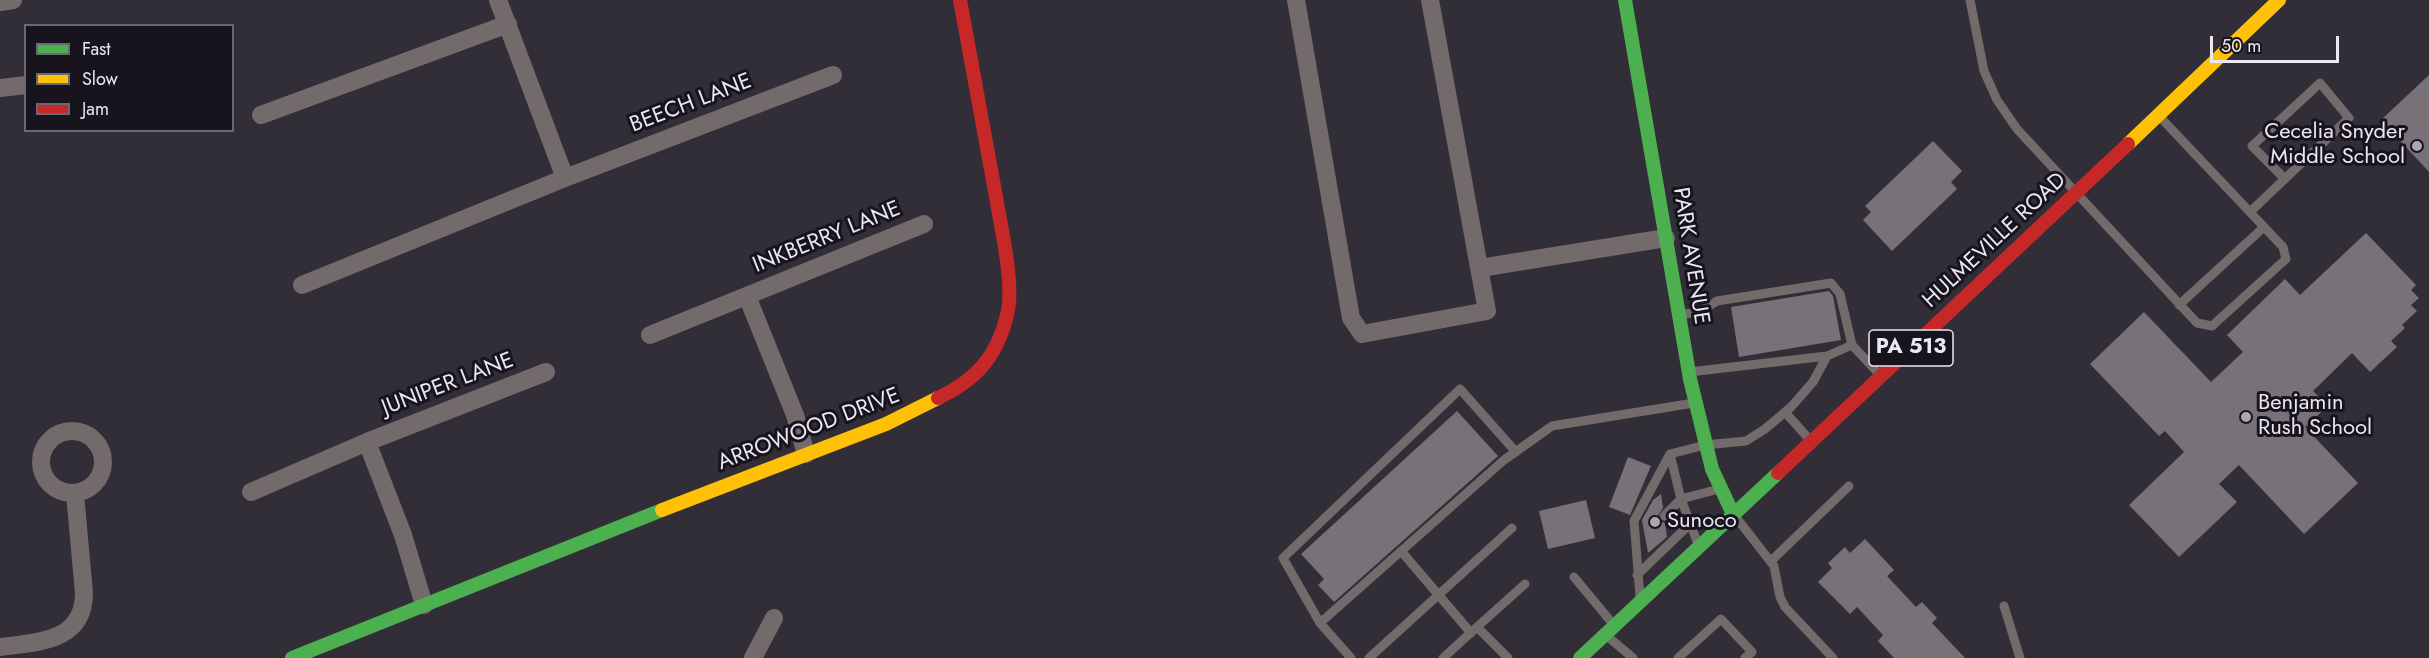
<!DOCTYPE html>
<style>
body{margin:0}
#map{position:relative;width:2429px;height:658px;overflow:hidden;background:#322e38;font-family:Jost,sans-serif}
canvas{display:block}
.legend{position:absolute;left:24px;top:24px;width:210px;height:108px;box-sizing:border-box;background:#17141d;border:2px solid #6c6873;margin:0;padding:8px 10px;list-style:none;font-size:18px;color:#ebe7f3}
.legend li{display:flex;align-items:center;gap:12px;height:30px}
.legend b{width:30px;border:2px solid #6c6873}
.scale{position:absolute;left:2210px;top:36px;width:129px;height:27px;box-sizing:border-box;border:3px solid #ebe7f3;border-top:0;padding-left:8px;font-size:18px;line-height:21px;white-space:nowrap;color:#ebe7f3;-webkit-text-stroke:4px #17141d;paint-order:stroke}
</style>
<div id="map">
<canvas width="2429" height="658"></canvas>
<ul class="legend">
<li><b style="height:8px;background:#4caf50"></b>Fast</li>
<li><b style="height:8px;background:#ffc107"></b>Slow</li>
<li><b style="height:8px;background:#c62828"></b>Jam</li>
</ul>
<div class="scale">50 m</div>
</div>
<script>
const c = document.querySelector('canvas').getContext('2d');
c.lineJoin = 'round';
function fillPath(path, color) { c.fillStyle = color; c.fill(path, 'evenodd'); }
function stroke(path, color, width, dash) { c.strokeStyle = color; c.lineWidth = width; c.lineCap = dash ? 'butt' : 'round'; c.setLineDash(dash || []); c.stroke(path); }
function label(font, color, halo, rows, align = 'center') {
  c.font = font + ' Jost,sans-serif'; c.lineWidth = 6; c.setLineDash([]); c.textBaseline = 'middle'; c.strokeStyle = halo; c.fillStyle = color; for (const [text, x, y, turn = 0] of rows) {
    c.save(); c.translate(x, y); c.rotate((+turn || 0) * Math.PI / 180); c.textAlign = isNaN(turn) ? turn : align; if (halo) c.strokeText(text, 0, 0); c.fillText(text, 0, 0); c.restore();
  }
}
fillPath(new Path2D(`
 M2429,75V172L2381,120Z
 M1933,141L1962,171L1951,182L1957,189L1892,251L1863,220L1871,212L1865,206Z
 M2366,233L2416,285L2411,290L2419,298L2411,305L2417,311L2402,325L2405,328L2391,341L2397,347L2370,372L2352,353L2313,391L2328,406L2305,427L2358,483L2304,534L2239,465L2219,484L2237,502L2179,557L2129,505L2184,452L2165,431L2159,436L2090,364L2144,312L2211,382L2243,352L2227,335L2285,279L2300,295Z
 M1829,291L1833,296L1841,340L1739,357L1731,307Z
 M1457,411L1498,456L1334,602L1318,585L1324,579L1301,554Z
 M1628,457L1651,466L1630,515L1609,507Z
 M1661,494L1663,508L1657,517L1660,521L1665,523L1667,537L1648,553L1642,520L1653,500Z
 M1586,500L1595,538L1548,549L1539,511Z
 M1865,539L1894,570L1887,576L1916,607L1922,602L1937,618L1932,623L1965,658H1894L1878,641L1883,635L1857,607L1850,614L1818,582L1832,568L1828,563L1845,547L1850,553Z`), '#787278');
stroke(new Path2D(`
 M1970,0L1984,71L1997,100L2017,129L2197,323L2212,326L2286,259L2283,247L2160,117
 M2250,212L2349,118L2320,83L2252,146L2285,179
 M2179,305L2264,227
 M1680,315L1701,311L1717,301L1831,283L1840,294L1852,345L1879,374
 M1689,372L1827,356L1852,345
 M1785,412L1809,439
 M1670,454L1681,499L1719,489
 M1664,516L1681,499L1698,544
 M1735,516L1774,566L1780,597L1785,607L1833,658
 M1401,551L1471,633
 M1771,561L1849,486
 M1637,575L1690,524
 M1574,577L1613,624
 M1640,597L1634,521L1670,454L1705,445L1746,441L1765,429L1791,407L1813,382L1827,356
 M2004,606L2020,658
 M1320,623L1283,558L1460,389L1516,452
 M1477,627L1525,584
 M1607,636L1633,658
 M1351,658L1320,623L1504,460L1552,426L1694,403
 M1369,658L1512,528
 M1443,658L1477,627L1508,658
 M1678,658L1721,619L1752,652L1745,658`), '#736a6b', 9);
stroke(new Path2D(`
 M498,0L565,178
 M1296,0L1351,318L1362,334L1487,311L1430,0
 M0,2L13,0
 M0,88L26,85
 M261,115L508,24
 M1480,268L1666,238
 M302,285L565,178L833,75
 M747,296L795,415L806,454
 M650,335L924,224
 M41 462a31 31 0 1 1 62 0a31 31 0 1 1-62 0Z
 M367,442L403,535L424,605
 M251,492L367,442L546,372
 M0,647C38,642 84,642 84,593L75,494
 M753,658L774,618`), '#736a6b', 18);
stroke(new Path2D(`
 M1625,0L1690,379L1712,469L1733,514
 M292,658L662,510
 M1580,658L1778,473`), '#4caf50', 14);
stroke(new Path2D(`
 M2128,144L2279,0
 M662,510L886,424L938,398`), '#ffc107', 14);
stroke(new Path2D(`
 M938,398C976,380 997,357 1007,315C1015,284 1001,229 996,197C984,132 972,66 960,0
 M1778,473L2128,144`), '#c62828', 14);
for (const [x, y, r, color] of [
 [2417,146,6,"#aaa6b2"],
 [2246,417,6,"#aaa6b2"],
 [1655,522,6,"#aaa6b2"]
]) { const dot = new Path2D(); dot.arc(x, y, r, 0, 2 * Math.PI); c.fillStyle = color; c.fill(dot); stroke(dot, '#17141d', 2); }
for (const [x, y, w] of [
 [1911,348,84]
]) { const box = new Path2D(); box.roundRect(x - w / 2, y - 18, w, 36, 4.5); c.fillStyle = '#17141d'; c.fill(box); stroke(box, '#ebe7f3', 1.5); }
label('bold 21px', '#ebe7f3', null, [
 ["PA 513",1911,348]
]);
label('22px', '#ebe7f3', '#17141d', [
 ["BEECH LANE",691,104,-21],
 ["INKBERRY LANE",827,238,-22],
 ["HULMEVILLE ROAD",1995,241,-43],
 ["PARK AVENUE",1690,256,81],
 ["JUNIPER LANE",448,385,-21],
 ["ARROWOOD DRIVE",809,430,-21]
]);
label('22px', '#ebe7f3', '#17141d', [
 ["Cecelia Snyder",2405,133,"right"],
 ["Middle School",2405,158,"right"],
 ["Benjamin",2258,404],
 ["Rush School",2258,429],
 ["Sunoco",1667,522]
], 'left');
</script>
